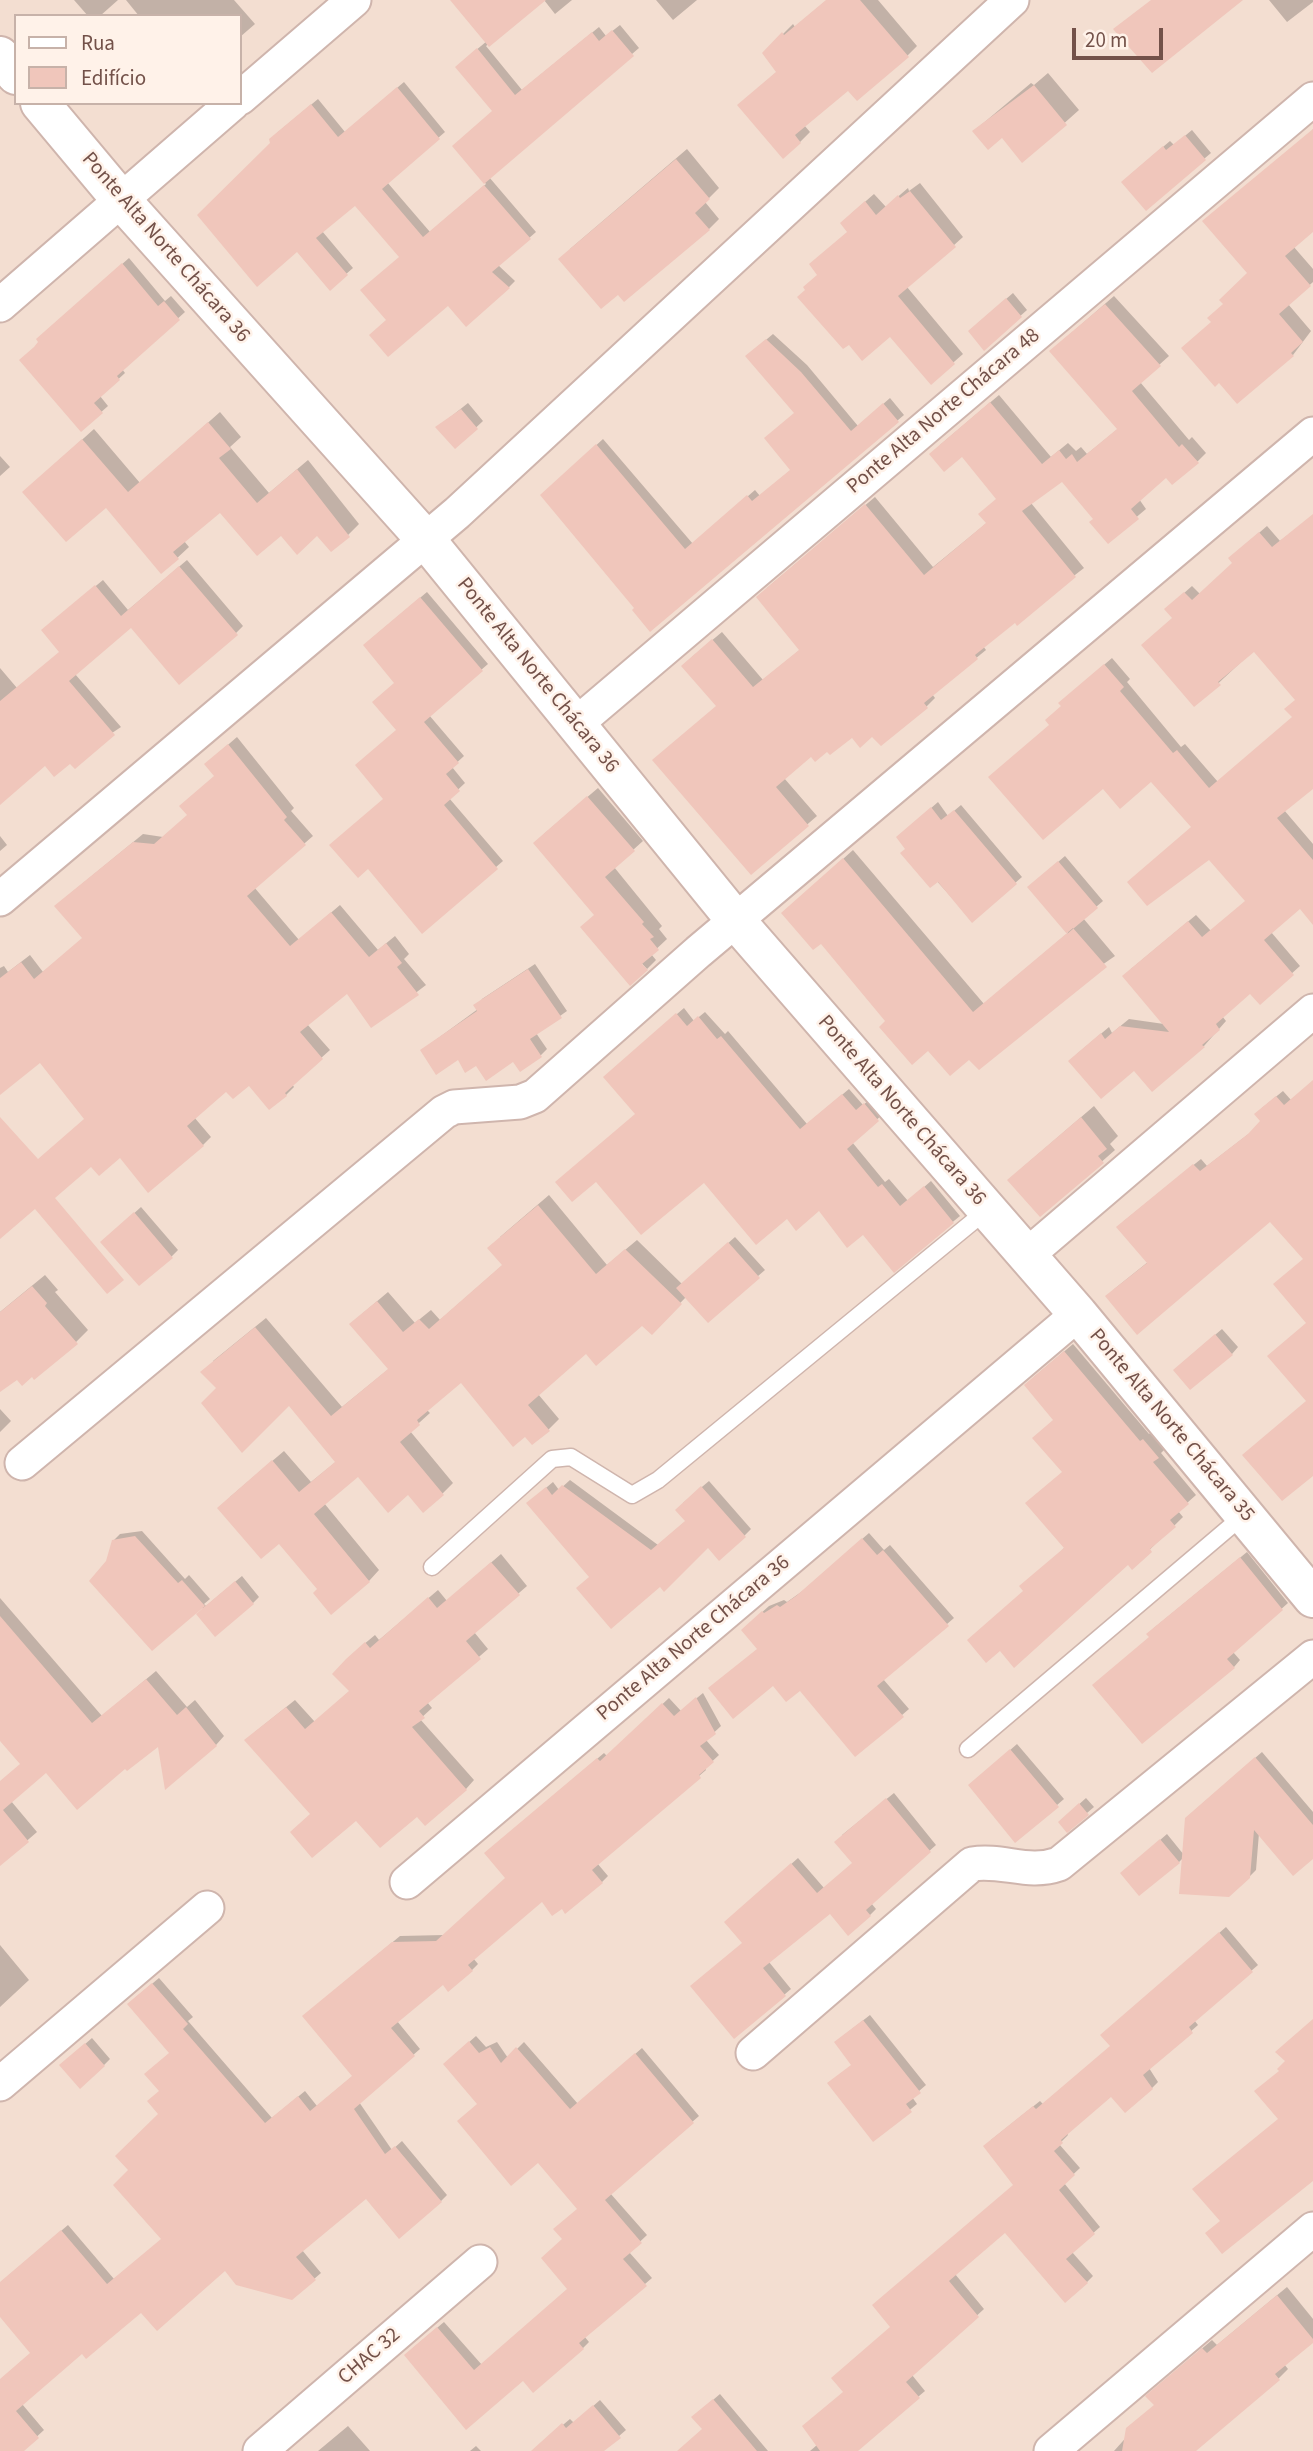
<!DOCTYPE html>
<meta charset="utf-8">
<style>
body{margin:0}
#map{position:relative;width:1313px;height:2451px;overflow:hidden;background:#fcede3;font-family:"Source Sans 3",sans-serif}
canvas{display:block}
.legend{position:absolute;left:14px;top:14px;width:228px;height:91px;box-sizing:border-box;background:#fff2e9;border:2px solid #c7b2a9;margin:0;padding:9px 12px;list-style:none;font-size:21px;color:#735149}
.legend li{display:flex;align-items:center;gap:14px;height:35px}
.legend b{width:35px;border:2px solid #c7b2a9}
.scale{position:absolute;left:1072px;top:28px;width:91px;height:32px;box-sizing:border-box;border:4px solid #735149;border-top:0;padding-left:9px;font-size:21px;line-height:24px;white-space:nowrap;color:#735149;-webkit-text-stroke:5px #fff2e9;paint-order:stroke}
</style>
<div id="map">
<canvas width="1313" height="2451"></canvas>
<ul class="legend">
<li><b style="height:9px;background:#fff"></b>Rua</li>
<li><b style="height:19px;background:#f0c6bb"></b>Edifício</li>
</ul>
<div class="scale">20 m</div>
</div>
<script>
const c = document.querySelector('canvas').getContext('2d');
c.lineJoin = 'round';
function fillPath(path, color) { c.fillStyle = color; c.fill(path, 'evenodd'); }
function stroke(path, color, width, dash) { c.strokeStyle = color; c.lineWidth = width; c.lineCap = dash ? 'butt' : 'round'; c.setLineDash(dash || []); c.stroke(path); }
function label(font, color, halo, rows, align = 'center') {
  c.font = font + ' "Source Sans 3",sans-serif'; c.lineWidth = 5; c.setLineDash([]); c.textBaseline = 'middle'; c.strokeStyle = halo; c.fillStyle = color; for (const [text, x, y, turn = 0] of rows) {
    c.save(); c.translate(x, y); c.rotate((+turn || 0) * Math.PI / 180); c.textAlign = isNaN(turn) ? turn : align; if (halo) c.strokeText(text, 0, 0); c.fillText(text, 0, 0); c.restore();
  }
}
fillPath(new Path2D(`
 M0,0H1313V2451H0ZM16,16H240V103H16Z`), '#f3ded1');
fillPath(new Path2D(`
 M74,0H118L100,16H88Z
 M126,0H234L255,24L240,37V16H139Z
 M452,0H543L486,46L522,90L599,27L606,36L620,25L639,48L489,177L536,232L498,265L515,281L509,287L388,320L401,257L355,203L322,231L353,268L330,288L272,143L277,133L318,99L345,132L404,82L445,132L387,182L430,232L486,184L455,146L494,111L463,61L487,41Z
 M544,0H572L555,14Z
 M656,0H697L673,20Z
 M827,0H878L917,46L907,56L849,88L804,125L810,132L800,142L739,105L778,71L764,53L793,24L795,27Z
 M1269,0H1313V2L1287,22Z
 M1048,73L1079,110L1023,160L1002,136L974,131L1031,83L1034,85Z
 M1313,129V230L1293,246L1313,269V282L1288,304L1311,331L1293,355L1237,401L1213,322L1249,273Z
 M1192,130L1211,153L1146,208L1130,175L1170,141L1174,145Z
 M687,149L719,188L705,202L719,219L709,229L570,249Z
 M920,183L963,237L907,287L963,354L931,382L891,335L819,274L849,231L851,214L874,194L886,207L908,188L909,191Z
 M129,258L165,301L171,296L185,312L122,369L125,373L100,396L108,406L81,430L44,333Z
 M1013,293L1027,310L984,348L976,325Z
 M1114,296L1169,356L1140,382L1189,440L1192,437L1206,453L1198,461L1166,476L1139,499L1146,509L1108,541L1095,519L1062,479L1031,503L1084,568L983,646L986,650L932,694L935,698L927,706L881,744L873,735H852L811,755L784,778L817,816L751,873L717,705L692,657L722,632L763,680L801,649L767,588L875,497L933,567L988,522L997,498L962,455L940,445L999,395L1051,457L1068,443L1076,451L1081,447L1087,454L1118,429L1060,343Z
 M773,334L807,365L858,426L890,398L904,415L651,630L636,608L542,495L603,439L693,544L755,490L760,496L792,469L796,413L754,350Z
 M468,403L483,421L455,447L438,427Z
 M220,412L241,437L230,447L269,493L308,460L359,524L348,535L281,534L220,510L184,541L189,547L162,572L106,506L36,481L94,429L140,483Z
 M0,456L10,467L0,476Z
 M1313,516V786L1284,810L1313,844V922L1300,906L1271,932L1300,966L1260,1002L1251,991L1222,1016L1226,1021L1204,1046L1134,1068L1077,1054L1109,1027L1112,1033L1129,1019L1164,1024L1131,969L1196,915L1211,931L1247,901L1192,827L1151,779L1051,724L1068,696L1112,658L1130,679L1127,682L1181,747L1185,744L1218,782L1294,717L1296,699L1254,650L1195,705L1174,618V602L1192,586L1200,594L1234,563L1238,551L1267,526L1280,541Z
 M187,560L243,626L236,633L131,626L75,674L121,727L70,761L45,764L0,803V668L17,688L61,652L50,624L103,580L128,610Z
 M427,592L488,664L429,715L464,756L452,767L465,783L449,798L503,861L422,931L385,799L397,730L396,682L371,639Z
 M237,737L294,808L291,811L313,836L254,887L299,940L340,905L378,950L395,936L409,954L404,959L426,985L372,1026L347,992L307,1024L330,1050L292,1084L294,1087L286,1095L249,1083L226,1089L194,1117L211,1137L203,1145L86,1119L40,1061L0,1092V968L4,966L8,972L30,955L43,972L84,938L65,898L143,834L163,837L189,815L216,775L215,756Z
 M598,788L643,841L614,867L662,926L659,929L667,939L651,954L656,960L647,969L596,914L544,834Z
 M938,802L948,816L961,805L1022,877L972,920L907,848L905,831Z
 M0,836L7,845L0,851Z
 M853,850L984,1004L1068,933L1036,881L1065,856L1103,901L1083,918L1115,956L969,1057L929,1049L888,1021L793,904Z
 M535,964L567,1011L536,1033L547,1049L541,1055L477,1063L422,1050L478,1009L482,999Z
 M684,1008L694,1021L705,1012L725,1034L728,1031L807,1124L849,1089L863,1105L872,1098L884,1113L852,1142L885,1182L889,1179L908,1201L931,1181L960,1216L894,1270L863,1233L819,1208L787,1217L637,1113L612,1070Z
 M1313,1082V1224L1271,1220L1113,1290L1148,1262L1124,1221L1201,1159L1207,1166L1255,1129L1263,1121L1262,1108L1283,1091L1291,1100Z
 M1094,1106L1118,1136L1110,1144L1115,1150L1041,1215L1022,1168Z
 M549,1195L607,1265L637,1240L682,1284L735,1237L765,1270L758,1276L686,1297L652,1332L642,1323L586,1352L538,1394L559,1419L548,1430L461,1380L427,1410L430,1413L410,1431L453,1483L442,1494L409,1493L358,1475L324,1503L379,1570L369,1581L319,1589L279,1541L230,1497L284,1451L311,1482L337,1461L289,1404L218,1388L213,1361L266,1318L342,1407L390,1368L362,1314L388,1292L415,1323L431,1310L440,1320L504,1264L500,1237Z
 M141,1207L178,1250L171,1257L109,1236Z
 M45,1275L58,1290L55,1292L88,1330L76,1342L0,1390V1312Z
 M1222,1329L1238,1347L1232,1354L1181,1364Z
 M1073,1344L1149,1434L1152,1432L1166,1448L1161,1453L1196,1495L1178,1511L1183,1517L1132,1567L1128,1562L1025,1591L1065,1547L1063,1471L1055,1419L1034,1377Z
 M0,1409L11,1421L0,1432Z
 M570,1480L658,1545L686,1521L683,1503L709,1481L751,1529L744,1536L708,1546L660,1584L591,1577L535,1497L553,1482L559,1490Z
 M142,1531L185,1579L189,1575L210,1599L204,1604L206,1606L242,1576L259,1597L253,1603L204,1609L108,1562L113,1541L120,1534Z
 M869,1533L884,1550L890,1545L954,1618L883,1679L909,1709L902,1715L800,1688L759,1648L749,1624L769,1606L784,1600L787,1602L804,1590Z
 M1247,1552L1288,1603L1233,1652L1240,1660L1234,1667L1142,1742L1150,1637L1154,1628Z
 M501,1554L527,1586L474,1632L488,1649L427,1702L432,1708L420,1719L474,1780L466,1789L417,1815L356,1818L312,1814L255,1732L295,1700L315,1722L351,1690L357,1650L375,1635L379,1640L438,1590L447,1601Z
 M0,1598L102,1716L156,1671L187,1707L195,1700L224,1736L216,1745L159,1744L46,1771L11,1801L37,1832L7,1858L0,1849V1782L22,1764L0,1738Z
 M703,1693L721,1726L706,1740L719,1755L705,1768L706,1770L597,1863L608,1876L602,1882L562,1907L542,1900L473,1958L478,1964L472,1970L443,1983L397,2021L420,2049L359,2102L392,2150L402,2141L447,2195L441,2201L366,2197L302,2250L321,2273L314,2279L225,2269L141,2310L83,2352L22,2404L44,2430L21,2451H0V2390L32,2352L0,2314V2283L68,2225L114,2279L163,2239L130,2170L160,2114L161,2090L171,2052L135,1998L159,1978L193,2017L188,2021L272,2118L305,2091L317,2106L354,2075L311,2010L400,1936L444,1935L507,1878L493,1847L604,1753L607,1756L669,1698L681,1711Z
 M1017,1744L1064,1799L1057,1805L977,1779Z
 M1262,1752L1313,1812V1857L1259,1833L1256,1870L1249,1877L1184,1857L1179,1862L1129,1867L1167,1834L1184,1855L1194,1811Z
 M894,1793L936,1845L871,1903L876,1909L870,1915L830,1912L769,1962L791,1989L735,2036L744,1943L733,1916L798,1858L824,1888L854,1863L842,1835Z
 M1086,1798L1094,1807L1067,1830L1066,1816Z
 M1226,1927L1258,1965L1194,2020L1198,2025L1149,2068L1158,2082L1152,2088L1112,2095L1067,2133L1068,2135L1059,2144L1080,2168L1064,2183L1100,2227L1072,2252L1093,2276L1087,2282L1005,2230L955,2274L984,2309L912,2375L925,2391L853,2451H810L817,2445L845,2391L892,2326L1015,2184L991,2140L1040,2101L1043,2104L1112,2046L1109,2029Z
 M0,1945L29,1980L0,2007Z
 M870,2015L926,2085L912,2097L917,2104L873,2140L843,2036Z
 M476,2036L486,2047L497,2042L508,2058L524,2042L578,2104L642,2048L699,2116L610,2193L647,2235L629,2252L652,2278L584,2336L589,2342L583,2348L523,2379L467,2427L413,2348L444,2322L482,2365L569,2289L564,2239L579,2208L538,2160L479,2103L451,2058Z
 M92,2038L110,2059L104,2065L68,2059Z
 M1287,2287L1313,2319V2341L1284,2364L1288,2369L1279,2378L1193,2451H1114L1156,2404L1157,2387L1212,2340L1217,2345Z
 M720,2394L768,2451H679L704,2429L700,2411Z
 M600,2400L626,2430L619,2436L602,2451H542L546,2439L570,2419L574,2423Z
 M348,2426L370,2451H318Z
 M476,2446L481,2451H470Z`), '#0003');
fillPath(new Path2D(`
 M450,0H546L489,47Z
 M826,0H860L909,57L857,101L848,91L795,135L801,143L783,159L737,105L776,72L762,53L782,32L784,35Z
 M1151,0H1243L1152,73L1113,29Z
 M612,30L634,56L484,184L452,146L492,111L455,67L477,48L515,95L592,32L599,41Z
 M1034,85L1067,125L1022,163L1002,138L988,150L972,131Z
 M397,87L440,139L382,189L423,237L484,185L531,239L492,272L510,288L466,327L448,306L388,357L369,335L386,320L360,290L399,257L355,206L316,238L348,275L330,291L297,252L257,287L197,215L270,143L269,139L311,104L338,137Z
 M1313,129V232L1285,256L1311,286L1279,314L1303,342L1291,353L1294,356L1237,404L1219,383L1215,387L1181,348L1211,322L1207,318L1223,304L1219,300L1247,273L1202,221Z
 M1185,135L1206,160L1146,211L1121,182L1163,146L1166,150Z
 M676,159L710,199L695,213L710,230L624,302L618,295L601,309L558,259Z
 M910,191L956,247L898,296L955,364L931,385L890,337L862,361L849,345L843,349L797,297L805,290L803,287L817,275L809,264L847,232L840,223L865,201L876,215L898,195L900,198Z
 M122,263L158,306L164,301L180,320L117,376L120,380L94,403L103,413L81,432L19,360L34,347L38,342L36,339Z
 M1006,298L1022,317L984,351L968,331Z
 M1105,304L1161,366L1132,391L1179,447L1182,444L1199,463L1172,485L1166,478L1131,509L1139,519L1108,544L1089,522L1093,519L1062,482L1022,511L1076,577L1017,626L1015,623L975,655L978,659L924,703L928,708L881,746L872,737L860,748L852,738L830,755L827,752L815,762L811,757L776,787L809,826L751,875L652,760L716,706L681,666L712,639L753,687L799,650L756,597L865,504L924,575L986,523L978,514L996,499L962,457L944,472L929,454L990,402L1042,464L1059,450L1066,459L1072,454L1077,462L1117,429L1049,351Z
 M766,339L801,372L851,431L883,403L899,422L650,632L632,610L634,608L540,495L596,444L685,549L747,495L752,501L790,470L764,438L794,413L745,356Z
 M461,409L478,429L455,449L435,427Z
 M208,422L231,449L219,458L257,503L297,469L350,537L331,552L317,536L297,555L281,536L257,556L220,513L173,552L179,559L161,574L106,508L66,542L22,492L82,439L128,492Z
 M1313,514V789L1277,818L1313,860V925L1300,909L1264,940L1294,975L1260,1005L1250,994L1216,1024L1220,1030L1202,1045L1205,1047L1152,1092L1134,1071L1101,1099L1068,1061L1101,1033L1105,1039L1120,1026L1169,1032L1122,976L1188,921L1202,937L1245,901L1209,860L1147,906L1127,882L1191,827L1151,782L1120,809L1103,789L1043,840L988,777L1049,725L1045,720L1061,706L1058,703L1104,664L1124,687L1120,691L1173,753L1177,750L1209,788L1292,717L1284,709L1295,700L1254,652L1218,682L1221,685L1194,707L1141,645L1172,618L1164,609L1184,592L1192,600L1232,563L1228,558L1259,532L1272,547Z
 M179,566L238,635L179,685L131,628L69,681L115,735L75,769L70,764L54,777L45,766L0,805V701L59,652L41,630L95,585L121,616Z
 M420,597L483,671L424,722L459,763L446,774L460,791L444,805L498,869L422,934L368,869L358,878L329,845L383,799L355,765L396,730L372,702L394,683L363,645Z
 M228,744L287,817L284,820L306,845L247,896L290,946L331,912L369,957L386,943L402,963L397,967L419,995L371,1028L347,994L300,1032L323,1059L285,1093L287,1096L269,1110L249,1086L233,1099L226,1092L187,1126L204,1146L148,1193L120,1158L99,1176L91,1167L55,1198L124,1280L107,1294L35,1209L0,1239V1117L38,1159L84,1119L40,1063L0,1095V978L21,962L34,979L82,938L54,906L133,842L154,844L187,815L179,806L214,776L204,764Z
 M587,796L635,851L605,877L644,922L642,924L654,937L650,939L659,950L642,964L648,970L630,986L580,927L594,915L533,843Z
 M931,807L941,820L954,810L1017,884L972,923L938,882L930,888L900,853L905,849L896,837Z
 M843,858L973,1012L1073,928L1107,967L979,1070L969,1060L950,1076L928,1051L912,1065L879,1027L885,1021L821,944L813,950L781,913Z
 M1058,861L1098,908L1067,934L1027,887Z
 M528,969L562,1018L530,1039L542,1057L520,1072L513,1062L486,1081L476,1066L465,1073L458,1060L436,1075L420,1050L477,1011L473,1005Z
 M676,1013L687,1026L698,1016L717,1039L721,1036L800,1129L842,1094L856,1110L864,1103L879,1121L847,1149L878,1187L882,1184L900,1206L924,1186L954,1223L894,1273L863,1235L847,1248L819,1211L796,1231L787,1219L756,1245L704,1183L641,1235L596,1182L572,1202L555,1182L635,1114L603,1077Z
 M1313,1080V1476L1282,1501L1242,1455L1306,1401L1267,1356L1306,1323L1273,1284L1303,1259L1270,1222L1137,1335L1105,1296L1147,1263L1116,1227L1193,1164L1200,1171L1248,1134L1260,1121L1254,1114L1276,1096L1284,1105Z
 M1081,1117L1107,1149L1098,1156L1104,1163L1040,1217L1007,1180Z
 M538,1205L596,1274L625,1249L682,1304L652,1335L642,1326L596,1366L586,1354L528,1405L550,1431L532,1445L525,1437L513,1447L461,1383L417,1420L420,1425L400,1442L444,1495L423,1513L408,1495L388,1513L358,1477L314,1514L370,1582L331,1615L313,1593L317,1589L279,1544L261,1559L217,1508L272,1460L299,1492L335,1462L289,1406L242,1453L201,1403L216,1388L200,1372L255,1327L331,1416L388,1369L349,1324L377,1301L403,1332L419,1319L429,1329L502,1265L487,1248Z
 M134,1212L173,1258L139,1286L100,1242Z
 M728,1242L760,1278L708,1323L676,1288Z
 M32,1286L47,1303L45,1306L78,1344L34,1380L32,1377L22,1386L17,1380L0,1392V1312Z
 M1215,1334L1233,1355L1190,1390L1173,1370Z
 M1064,1351L1140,1441L1143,1439L1159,1458L1153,1462L1189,1504L1170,1520L1176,1527L1150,1549L1152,1552L1132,1570L1128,1565L1014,1668L1000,1651L986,1663L967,1640L1023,1591L1019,1586L1064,1548L1025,1503L1062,1472L1032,1438L1053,1420L1024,1385Z
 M562,1485L651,1550L685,1521L675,1510L701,1486L746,1537L719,1561L708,1548L664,1592L660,1587L611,1629L576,1588L589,1577L526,1503L546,1487L552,1495Z
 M135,1536L178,1583L182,1580L205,1606L152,1651L89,1581L106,1561L112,1540Z
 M862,1538L877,1555L883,1550L949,1626L877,1686L904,1717L855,1757L800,1691L786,1702L773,1686L733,1719L708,1688L757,1649L741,1630L762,1611L764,1613L777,1605L780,1607L796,1596Z
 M1240,1557L1283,1610L1227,1659L1235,1668L1142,1744L1092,1685L1149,1637L1146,1634Z
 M491,1562L520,1595L466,1641L481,1659L419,1711L425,1718L412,1727L467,1790L425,1826L417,1817L380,1848L356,1821L312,1858L290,1832L310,1814L244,1740L286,1707L305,1729L349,1691L332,1674L346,1659L365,1642L370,1648L428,1597L437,1608Z
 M235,1581L254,1604L215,1637L196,1614Z
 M0,1616L92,1723L146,1679L177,1715L186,1707L217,1746L165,1790L158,1747L127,1771L125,1769L77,1810L46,1773L3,1810L29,1842L0,1866V1781L20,1764L0,1741Z
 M696,1697L716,1734L700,1746L714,1762L699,1775L701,1778L592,1870L603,1883L565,1914L562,1909L552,1916L542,1902L468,1965L473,1971L448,1992L443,1985L391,2028L415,2056L354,2109L385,2154L395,2146L442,2202L399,2239L366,2199L296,2257L316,2280L292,2300L236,2285L225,2271L157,2331L141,2313L86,2359L82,2354L16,2411L39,2438L24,2451H0V2379L30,2353L0,2317V2282L61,2230L107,2284L161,2239L113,2185L128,2170L115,2156L158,2114L147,2101L159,2091L144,2074L169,2053L127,2004L152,1983L188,2024L183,2029L265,2123L298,2096L310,2111L352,2076L302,2016L392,1942L436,1941L505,1878L484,1853L597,1758L600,1761L662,1703L674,1716Z
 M1010,1749L1059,1807L1015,1843L968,1785Z
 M1255,1757L1313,1825V1859L1293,1876L1254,1830L1250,1878L1229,1897L1179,1894L1185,1818Z
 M886,1798L931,1852L866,1910L871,1916L848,1936L830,1914L763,1968L786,1996L734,2039L690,1986L742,1943L724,1922L791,1863L817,1893L852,1863L834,1842Z
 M1079,1803L1089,1815L1067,1833L1058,1822Z
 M1160,1839L1180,1863L1139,1896L1120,1873Z
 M1219,1932L1253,1972L1189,2027L1193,2033L1143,2075L1153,2089L1125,2113L1111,2097L1061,2140L1063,2143L1054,2151L1075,2175L1059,2190L1095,2234L1066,2259L1088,2283L1065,2303L1005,2233L949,2281L979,2317L906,2382L920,2398L858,2451H820L802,2426L843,2392L831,2378L890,2327L872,2305L1013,2185L983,2146L1033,2106L1036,2109L1110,2046L1100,2035Z
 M1313,2019V2181L1222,2254L1205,2233L1220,2221L1192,2189L1278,2119L1254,2091L1279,2071L1277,2069L1285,2061L1275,2052Z
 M863,2020L921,2093L906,2104L912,2112L873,2142L827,2083L851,2065L834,2042Z
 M469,2041L479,2053L490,2047L501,2063L516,2047L570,2109L635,2053L694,2123L605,2200L642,2243L623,2259L647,2286L579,2343L584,2349L533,2393L523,2381L466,2430L404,2355L437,2327L474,2370L567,2289L541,2258L562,2239L553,2229L577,2209L538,2163L511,2186L457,2121L477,2104L443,2064Z
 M85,2043L105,2066L80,2089L59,2065Z
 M1277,2295L1313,2339V2343L1275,2374L1280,2380L1196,2451H1122L1126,2428L1154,2405L1145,2396L1202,2348L1207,2353Z
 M713,2399L757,2451H677L702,2429L691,2417Z
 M593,2405L621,2438L604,2451H531L562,2423L566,2428Z`), '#f0c6bb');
const service = new Path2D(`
 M432,1567L552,1459L571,1457L632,1495L658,1480L987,1210
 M968,1749L1244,1515`);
const minor = new Path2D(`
 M240,98L354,0
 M0,305L233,103
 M576,724L1313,99
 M0,899L457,513L1012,0
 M1026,1256L1313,1011
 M22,1463L444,1112L454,1107L520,1102L535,1096L698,952L1313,434
 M407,1882L1078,1314
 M753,2053L972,1864C1003,1859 1028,1875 1059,1864L1313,1657
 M0,2084L207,1908
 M260,2451L480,2262
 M1051,2451L1313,2229`);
const tertiary = new Path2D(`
 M0,56L16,75
 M40,103L122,201L426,540L737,922L1078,1314L1313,1598`);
stroke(service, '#cfb5ad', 19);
stroke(minor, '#cfb5ad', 37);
stroke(tertiary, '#cfb5ad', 42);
stroke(service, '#fff', 16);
stroke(minor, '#fff', 33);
stroke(tertiary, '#fff', 38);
label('21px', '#735149', '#fff2e9', [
 ["Ponte Alta Norte Chácara 36",165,248,49],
 ["Ponte Alta Norte Chácara 48",944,412,-40],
 ["Ponte Alta Norte Chácara 36",537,676,51],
 ["Ponte Alta Norte Chácara 36",901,1111,49],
 ["Ponte Alta Norte Chácara 35",1171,1426,50],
 ["Ponte Alta Norte Chácara 36",694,1639,-40],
 ["CHAC 32",370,2357,-41]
]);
</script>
